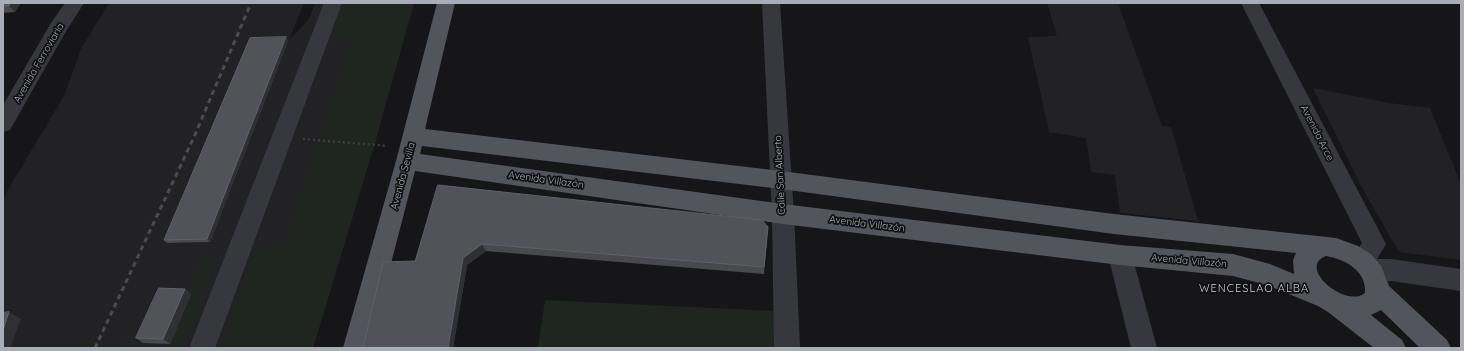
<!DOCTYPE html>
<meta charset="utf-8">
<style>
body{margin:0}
#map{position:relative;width:1464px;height:351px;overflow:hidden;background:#161618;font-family:Quicksand,sans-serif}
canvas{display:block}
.frame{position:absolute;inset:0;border:4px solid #a8adb8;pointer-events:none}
</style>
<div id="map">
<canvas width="1464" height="351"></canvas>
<div class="frame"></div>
</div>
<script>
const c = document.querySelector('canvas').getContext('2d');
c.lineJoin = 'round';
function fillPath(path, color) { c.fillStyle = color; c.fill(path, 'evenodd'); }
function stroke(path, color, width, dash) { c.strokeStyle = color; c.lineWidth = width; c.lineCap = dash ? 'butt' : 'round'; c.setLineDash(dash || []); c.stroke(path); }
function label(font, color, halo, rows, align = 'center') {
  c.font = font + ' Quicksand,sans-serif'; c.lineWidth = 3.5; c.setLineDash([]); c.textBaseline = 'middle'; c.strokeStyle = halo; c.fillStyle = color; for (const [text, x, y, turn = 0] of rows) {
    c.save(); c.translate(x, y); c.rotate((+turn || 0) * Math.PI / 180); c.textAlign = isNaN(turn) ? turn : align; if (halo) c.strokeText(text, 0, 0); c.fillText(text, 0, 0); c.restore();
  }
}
fillPath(new Path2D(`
 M109,3H304L289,40L309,19L315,3H414L374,146L313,348H3V198L64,96L81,49Z
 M1047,3H1118L1162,126L1171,127L1198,221L1120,213L1115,175L1091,172L1086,138L1049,132L1028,37L1057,36Z
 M1313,88L1389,103L1430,108L1461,184V260L1399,252L1361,186Z`), '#222225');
fillPath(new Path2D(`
 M341,3H414L374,146L313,348H220L251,260L263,249L287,240L354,39L339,34L334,28Z
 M207,249L211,263L210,283L184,348H119L122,343H170L187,294Z
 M545,300L774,311V348H538Z`), '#1e261f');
stroke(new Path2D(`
 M303,139L388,146`), '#3d3f44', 2.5, [2, 3]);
fillPath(new Path2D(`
 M65,3H84L65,33L10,130L3,132V105L51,23Z
 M324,3H342L215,348H189Z
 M762,3H780L794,214L800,348H774L772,214Z
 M1241,3H1259L1386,244L1377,259H1391L1461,269V291L1391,281H1371L1363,277L1359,270L1354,268L1350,261L1362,243Z
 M1120,245L1128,248L1132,255L1157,348H1131L1108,255L1112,248Z`), '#37383d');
fillPath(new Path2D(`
 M437,3H455L425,129L781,171L1114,214L1336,238L1358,246L1371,254L1381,266L1389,286L1447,340L1451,348H1420L1381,310L1371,315L1402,340L1406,348H1374L1328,312L1318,306L1267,285L1233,276L1120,265L783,224L415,171L369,348H343L396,161ZM422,146L781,189L1114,234L1296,253L1293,260L1294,274L1270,264L1233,254L1120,245L783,204L420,154ZM1326,256C1345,259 1367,271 1365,293C1346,309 1296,267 1326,256Z`), '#53555c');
stroke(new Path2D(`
 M95,348L194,137L251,3`), '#4a4c52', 3, [5, 4]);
fillPath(new Path2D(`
 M3,3L20,4L15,12L3,13Z
 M288,41L210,242L167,243L164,240Z
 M438,185L768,227L764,274L486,251L467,265L453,348H363L415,261Z
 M185,289L191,294L170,344L143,343L136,338Z`), '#47494d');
fillPath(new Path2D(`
 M10,3H19L20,4L15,12L9,6Z
 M286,37L288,41L210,242L207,239Z
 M482,244L486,251L467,265L453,348H448L463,258Z
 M185,289L191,294L170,344L163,339Z
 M9,312L21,319L10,348H3V330Z`), '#2f3033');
const building = new Path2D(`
 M3,3H10L9,6H3Z
 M286,37L207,239L164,240L250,38Z
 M438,185L762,220L768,227L764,267L482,244L463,258L448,348H363L383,262L415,261Z
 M159,288L185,289L163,339L136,338Z
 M9,312L3,330V313Z`);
fillPath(building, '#525359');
stroke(building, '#5f6168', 1);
label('10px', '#a8adb8', '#111113', [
 ["Avenida Ferroviaria",39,63,-60],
 ["Avenida Arce",1317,133,63],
 ["Calle San Alberto",780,175,-93],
 ["Avenida Sevilla",403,176,-75],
 ["Avenida Villazón",546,180,8],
 ["Avenida Villazón",867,224,7],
 ["Avenida Villazón",1189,261,5]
]);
c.letterSpacing = '1px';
label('11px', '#c9ccd4', '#111113', [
 ["WENCESLAO ALBA",1254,289]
]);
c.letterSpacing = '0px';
</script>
